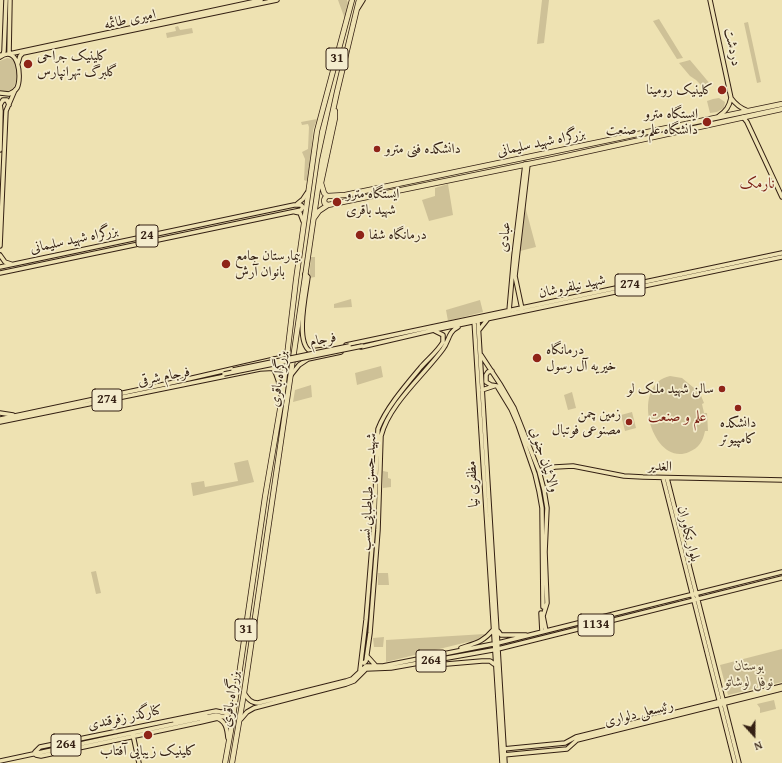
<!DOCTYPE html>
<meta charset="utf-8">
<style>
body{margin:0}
#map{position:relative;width:782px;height:763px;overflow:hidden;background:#eee2b2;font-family:"Gentium Book Plus",serif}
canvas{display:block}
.north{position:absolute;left:734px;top:715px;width:40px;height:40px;-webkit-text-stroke:3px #f4eccd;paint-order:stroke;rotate:159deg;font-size:11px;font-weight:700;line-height:16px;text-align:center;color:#342013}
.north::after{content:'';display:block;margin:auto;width:14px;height:18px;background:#342013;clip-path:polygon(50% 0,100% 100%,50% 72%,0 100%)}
</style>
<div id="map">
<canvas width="782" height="763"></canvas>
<div class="north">N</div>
</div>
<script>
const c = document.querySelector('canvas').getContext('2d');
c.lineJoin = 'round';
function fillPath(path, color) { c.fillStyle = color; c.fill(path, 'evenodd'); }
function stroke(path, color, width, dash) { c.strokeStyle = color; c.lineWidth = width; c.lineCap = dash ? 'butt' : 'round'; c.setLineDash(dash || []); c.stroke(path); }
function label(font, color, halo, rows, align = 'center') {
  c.font = font + ' "Gentium Book Plus",Amiri,serif'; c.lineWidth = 3.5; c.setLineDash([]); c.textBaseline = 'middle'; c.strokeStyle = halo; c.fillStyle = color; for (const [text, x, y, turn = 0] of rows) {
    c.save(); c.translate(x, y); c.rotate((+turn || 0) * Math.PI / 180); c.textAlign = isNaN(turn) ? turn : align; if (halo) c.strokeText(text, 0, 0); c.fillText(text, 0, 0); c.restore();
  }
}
fillPath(new Path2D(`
 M338,0H347C350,7 348,15 346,22Z
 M542,0H549L544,43L537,44Z
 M659,19L683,58L677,59L653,21Z
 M748,22L761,82L757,83L744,23Z
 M178,26L180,30L192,28L193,33L167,38L166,33L176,31L175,27Z
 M7,58L12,59C21,68 18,98 0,90V61Z
 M690,60L711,85L704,88L696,80L690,76L679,63Z
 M719,98L725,102L724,108L717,112L710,113L707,101L713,99Z
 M317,119L313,130L309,180L306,181L304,180L305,159L302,152L308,149L309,127L308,124L302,125L301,122Z
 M448,184L453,215L429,221L422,200L435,196V188Z
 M525,206L536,247L520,251Z
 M311,257H315V277L309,278Z
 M351,299L352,307L334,308V304Z
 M480,300L483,312L448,321L446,310Z
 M381,366L383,377L357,385L355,373Z
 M670,376L682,378L694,388L697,386L704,403L702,404L704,413H707L708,431H705C703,441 699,448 689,452C653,468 628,385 670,376Z
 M311,385L312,397L293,402L295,390Z
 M572,392L576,408L568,410L564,395Z
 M632,412L636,428L625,431L621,415Z
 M248,460L254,482L193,496L191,483L204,481L205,487L238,481L234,463Z
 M383,471L388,472V478L391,479V487L383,488Z
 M96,571L101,593L96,594L91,572Z
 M378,573H388L389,585H378Z
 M485,634L476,640L386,662V640Z
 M384,637L383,647H374L373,638Z
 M782,649V682L728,695L720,665Z
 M774,700L776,709L760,713V708L757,704Z`), '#cec197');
const major = new Path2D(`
 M10,0L9,54L261,0
 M710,0L731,98C736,105 740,108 748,111
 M358,8L363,0
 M1,55H3L4,51L6,0
 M0,57C19,44 22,78 17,88C15,91 12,93 9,94L0,93
 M18,63L20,56L23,53L277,0
 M0,104L1,111L0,150
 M0,105L3,100H7L9,105
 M719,116C726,111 729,107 731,98
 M743,117L747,122L782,197
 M297,204L303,199L307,193
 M295,212L300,213L303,221
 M0,246L6,111L15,90
 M0,255L5,262L11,264
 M0,267L294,205H301L303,207L301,210L0,273
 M305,274L308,277C306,293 295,342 310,351L326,349
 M522,309L515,276L528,164
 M509,311L514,255L525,164
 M474,320L502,763
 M478,321L505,763
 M479,330L487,320
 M346,345L782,253
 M361,347L434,330L782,257
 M481,355L500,384L514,408L539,471L544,490L547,508L545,552L547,603L543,616L546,631
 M273,368C278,377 280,385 281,395
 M492,371L488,372L486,375V382L491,385L497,386
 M291,375L299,365L308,359L341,352
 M497,386L511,409L518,425L535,474L539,491L542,508L543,607
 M482,390L494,386
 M0,413L13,415
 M0,419L175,382L279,358L287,354
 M0,422L260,369L278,368L279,366V361L274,359
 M539,471L555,467L573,466L624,476L643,477L782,480
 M663,478L735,763
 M667,478L739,763
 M541,613L542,632
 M498,631L501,635H526
 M461,648C476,643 483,642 493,630
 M367,656L376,666
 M361,662L364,663L366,661L370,633L378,530L381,436C389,404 424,375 443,349C449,341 448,332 458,327
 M424,664L435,665L482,661H490L494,664
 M360,670L366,620L374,522L378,429C386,408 406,385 421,367C428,359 438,351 443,342V335L435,331
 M244,693C248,699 251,703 258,703L346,681L352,679L366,666H383L498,643L782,572
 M222,712L228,710L234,703
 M215,717C226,721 227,728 228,738
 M241,719L247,712L254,708L346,684L354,681L366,669L391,668L498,649L782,578
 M175,722L206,715
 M201,722L218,718
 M133,735L139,763
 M503,749L565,743L576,737L782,686
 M36,755L41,756L201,722L203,719
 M503,755L567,749L577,740L782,689
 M0,761L216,715L224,717L228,715L225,713L216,711L40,747L35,752`);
const highway = new Path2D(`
 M327,196L345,195L782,104
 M327,196L324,193L321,183L335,118V111
 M327,196C323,199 323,204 328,205
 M314,218L319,211L328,205L553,159L782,109
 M225,763L231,730L265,497L282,398L296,280L317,131L352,0
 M232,763L244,693L322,161L337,92L359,0`);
stroke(major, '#342013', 5.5);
stroke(highway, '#342013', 6);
stroke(major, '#eee2b2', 3.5);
stroke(highway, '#eee2b2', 4.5);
const majorBridge = new Path2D(`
 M233,370L349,346
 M224,374L362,346`);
stroke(majorBridge, '#342013', 5.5, []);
stroke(majorBridge, '#eee2b2', 3.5);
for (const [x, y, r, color] of [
 [28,64,5,"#8f2418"],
 [722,90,5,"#8f2418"],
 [707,122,5,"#8f2418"],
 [377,149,4,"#8f2418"],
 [337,202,5,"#8f2418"],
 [360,235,5,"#8f2418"],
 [226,264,5,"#8f2418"],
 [537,358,5,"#8f2418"],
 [722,389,4,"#8f2418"],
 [738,408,4,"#8f2418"],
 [629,422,4,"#8f2418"],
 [148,735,5,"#8f2418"]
]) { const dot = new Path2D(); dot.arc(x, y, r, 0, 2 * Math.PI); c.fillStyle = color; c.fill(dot); stroke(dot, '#f4eccd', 1.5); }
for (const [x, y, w] of [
 [337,59,22],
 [147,236,22],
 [630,285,30],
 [107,400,30],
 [596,625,36],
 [246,630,22],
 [431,661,30],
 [66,745,30]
]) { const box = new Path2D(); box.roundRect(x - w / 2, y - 11, w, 22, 3); c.fillStyle = '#f4eccd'; c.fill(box); stroke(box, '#342013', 1); }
label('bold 13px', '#342013', null, [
 ["31",337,59],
 ["24",147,236],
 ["274",630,285],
 ["274",107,400],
 ["1134",596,625],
 ["31",246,630],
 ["264",431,661],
 ["264",66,745]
]);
label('14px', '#342013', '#f4eccd', [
 ["امیری طائمه",130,20,-12],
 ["دردشت",732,47,78],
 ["بزرگراه شهید سلیمانی",541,143,-12],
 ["عبادی",505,237,-83],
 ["بزرگراه شهید سلیمانی",74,240,-12],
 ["شهید نیلفروشان",572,287,-12],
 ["فرجام",323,340,-11],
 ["فرجام شرقی",164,377,-11],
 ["بزرگراه باقری",279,379,-82],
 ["والائیان جنوبی",544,460,72],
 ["الغدیر",660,467,2],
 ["مظفری نیا",473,484,-93],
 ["شهید حسن طباطبایی نسب",369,492,-87],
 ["بلوار تکاوران",688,534,76],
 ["بزرگراه باقری",231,699,-81],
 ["رئیسعلی دلواری",639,714,-14],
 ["کنارگذر زفرقندی",125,718,-12]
]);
label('14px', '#342013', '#f4eccd', [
 ["کلینیک جراحی",37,56],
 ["گلبرگ تهرانپارس",37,72],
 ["کلینیک رومینا",713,90,"right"],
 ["ایستگاه مترو",698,114,"right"],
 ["دانشگاه علم و صنعت",698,130,"right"],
 ["دانشکده فنی مترو",385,149],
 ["ایستگاه مترو",346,194],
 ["شهید باقری",346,210],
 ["درمانگاه شفا",369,235],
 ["بیمارستان جامع",235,256],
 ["بانوان آرش",235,272],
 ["درمانگاه",546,350],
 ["خیریه آل رسول",546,366],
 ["سالن شهید ملک لو",714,389,"right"],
 ["زمین چمن",621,414,"right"],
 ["مصنوعی فوتبال",621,430,"right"],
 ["دانشکده",738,423,"center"],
 ["کامپیوتر",738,439,"center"],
 ["کلینیک زیبایی آفتاب",148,751,"center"]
], 'left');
label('italic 14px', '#5a4834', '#f4eccd', [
 ["بوستان",749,666],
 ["نوفل لوشاتو",749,682]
]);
label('15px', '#7a1f14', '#f4eccd', [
 ["نارمک",757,184],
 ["علم و صنعت",677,417]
]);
</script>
